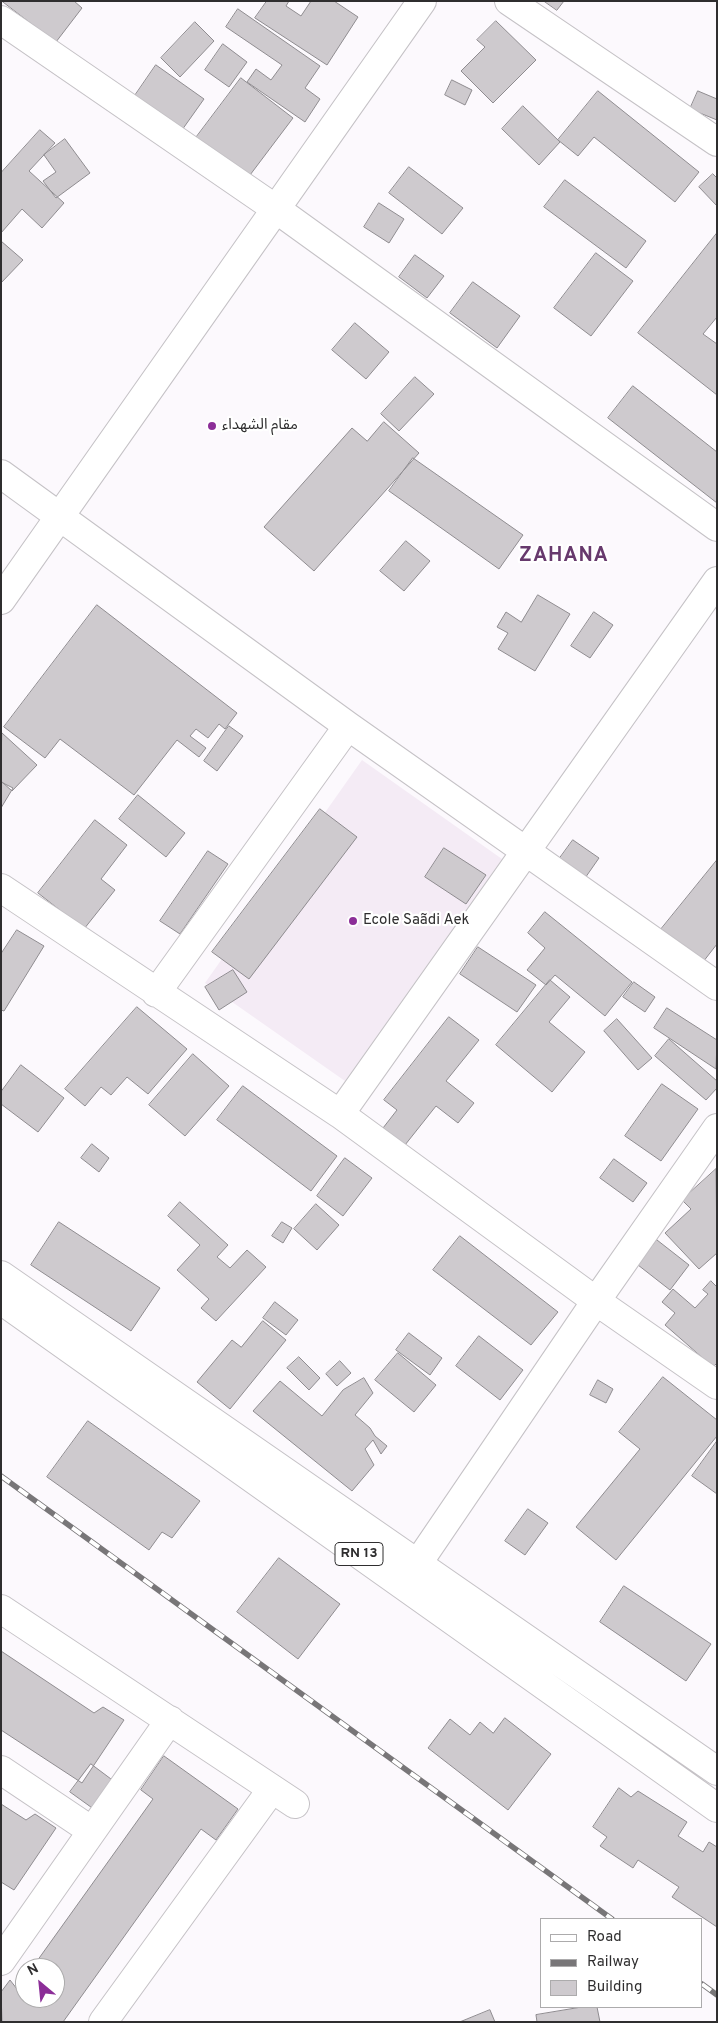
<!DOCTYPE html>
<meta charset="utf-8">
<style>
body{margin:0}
#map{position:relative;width:718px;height:2023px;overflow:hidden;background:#fcf9fd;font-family:Overpass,sans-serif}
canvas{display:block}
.frame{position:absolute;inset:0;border:2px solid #2f2e2f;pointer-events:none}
.legend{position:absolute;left:540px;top:1918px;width:162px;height:90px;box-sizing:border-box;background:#fff;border:1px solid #acabac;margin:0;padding:6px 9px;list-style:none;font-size:15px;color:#2f2e2f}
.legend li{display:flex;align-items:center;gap:10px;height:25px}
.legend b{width:25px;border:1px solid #acabac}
.north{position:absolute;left:15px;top:1958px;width:50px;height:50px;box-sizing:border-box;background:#fff;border:1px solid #acabac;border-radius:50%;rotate:332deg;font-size:14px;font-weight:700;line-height:20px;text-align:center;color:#2f2e2f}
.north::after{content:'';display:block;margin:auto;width:18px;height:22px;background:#8c2e98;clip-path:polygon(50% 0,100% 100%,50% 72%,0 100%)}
</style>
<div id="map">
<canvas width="718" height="2023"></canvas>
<div class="frame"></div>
<ul class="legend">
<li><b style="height:6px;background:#fff"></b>Road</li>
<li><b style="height:6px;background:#787678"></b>Railway</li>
<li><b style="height:14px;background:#cecace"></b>Building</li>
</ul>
<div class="north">N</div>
</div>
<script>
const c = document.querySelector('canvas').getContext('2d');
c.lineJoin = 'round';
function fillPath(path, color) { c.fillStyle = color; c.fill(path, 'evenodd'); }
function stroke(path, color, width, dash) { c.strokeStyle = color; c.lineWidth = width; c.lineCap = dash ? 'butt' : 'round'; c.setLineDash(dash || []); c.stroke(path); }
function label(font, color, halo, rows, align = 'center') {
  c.font = font + ' Overpass,"Noto Sans Arabic",sans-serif'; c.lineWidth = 4.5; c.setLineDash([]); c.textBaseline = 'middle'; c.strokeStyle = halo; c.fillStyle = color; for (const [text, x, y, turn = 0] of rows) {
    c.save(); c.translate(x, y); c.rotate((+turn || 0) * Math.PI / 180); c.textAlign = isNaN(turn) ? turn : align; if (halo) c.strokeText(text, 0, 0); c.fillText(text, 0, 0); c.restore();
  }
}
fillPath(new Path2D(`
 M362,760L502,859L345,1081L205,983Z`), '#f4ebf5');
const building = new Path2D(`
 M2,1H74L82,8L56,42Z
 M267,1H289L286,6L301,16L311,1H334L358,17L327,65L255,18Z
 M544,1H564L557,10Z
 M238,9L320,66L305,88L320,99L305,122L247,82L256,69L271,80L282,65L226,27Z
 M496,21L536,60L493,103L461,71L485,47L477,40Z
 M195,22L214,41L180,77L161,58Z
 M223,44L247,62L229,87L205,70Z
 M156,65L204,99L182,130L134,97Z
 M241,78L293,118L247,179L195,139Z
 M452,80L472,90L465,105L445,95Z
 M598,91L699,172L675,202L594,137L578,156L558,140Z
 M698,91L717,99V120L690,109Z
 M523,106L560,142L539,165L502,129Z
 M40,130L55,143L29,171L64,203L42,228L22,209L1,233V173Z
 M65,139L90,173L56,198L43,181L56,172L44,155Z
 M409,167L463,208L442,234L389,193Z
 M713,174L717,178V206L699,187Z
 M565,180L646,241L626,268L544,207Z
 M379,203L404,219L389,243L364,227Z
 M717,233V317L703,334L717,344V395L638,333Z
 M1,241L23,260L1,283Z
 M596,253L633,281L591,336L554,308Z
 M415,255L444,276L427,298L399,277Z
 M473,282L520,316L497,348L450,313Z
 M355,323L389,352L366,379L332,350Z
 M415,377L434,394L399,431L381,414Z
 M633,386L717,452V503L608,418Z
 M384,422L419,453L314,571L264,527L352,428L367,441Z
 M413,458L523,535L499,569L389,491Z
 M406,541L430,561L404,591L380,571Z
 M538,595L570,614L535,671L498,649L508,633L497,627L506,612L521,622Z
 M97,605L237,713L225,729L219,724L208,738L196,729L190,736L206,748L199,757L177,740L134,795L60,739L45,758L4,727Z
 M594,612L613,625L590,658L571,646Z
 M229,726L243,736L217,771L204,761Z
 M2,733L37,765L12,791L1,781Z
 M1,782L13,788L1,808Z
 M138,795L185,833L166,857L119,819Z
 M320,809L357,837L249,979L212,952Z
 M95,820L127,845L101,879L115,890L84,929L38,893Z
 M573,840L599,858L583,881L557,862Z
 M444,848L486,875L466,904L425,877Z
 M208,851L228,864L180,934L160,921Z
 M717,860V944L696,971L654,938Z
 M545,912L632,982L605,1016L555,975L546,985L527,970L545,948L528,933Z
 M17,930L44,946L4,1011L1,1010V954Z
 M478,947L536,985L517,1012L460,974Z
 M233,970L247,992L219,1010L205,987Z
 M550,980L570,997L549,1022L585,1052L552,1092L496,1045Z
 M634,982L655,997L645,1012L623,997Z
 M137,1007L187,1049L148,1094L127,1077L111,1095L101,1087L85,1106L65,1089Z
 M667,1008L717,1040L716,1069L654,1028Z
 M449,1017L479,1040L446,1081L474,1103L458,1123L436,1106L405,1145L383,1128L397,1110L384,1100Z
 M617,1019L652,1058L638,1070L604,1031Z
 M669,1039L717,1081V1088L706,1100L655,1056Z
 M193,1054L229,1086L185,1136L149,1105Z
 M21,1065L64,1098L38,1132L1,1104V1092Z
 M662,1084L698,1109L661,1161L625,1136Z
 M243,1086L337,1156L311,1191L217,1120Z
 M92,1144L109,1158L99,1172L81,1158Z
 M345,1158L372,1178L343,1216L317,1196Z
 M614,1159L647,1183L633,1202L600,1178Z
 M716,1169L717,1253L699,1269L665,1233L691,1209L682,1200Z
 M180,1202L228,1245L217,1257L230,1268L247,1250L266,1267L216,1321L201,1308L209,1299L177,1270L200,1245L168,1216Z
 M316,1204L339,1225L317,1250L294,1229Z
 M59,1222L160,1288L131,1331L31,1265Z
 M282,1222L292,1228L283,1243L272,1236Z
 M460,1236L558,1312L531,1345L433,1270Z
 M657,1240L689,1265L670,1290L638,1265Z
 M711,1281L717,1287V1363L713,1367L665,1325L675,1313L662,1302L673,1289L695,1308L708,1294L703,1290Z
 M275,1302L298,1320L286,1335L263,1318Z
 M263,1321L286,1340L230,1409L197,1382L232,1340L241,1347Z
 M409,1333L442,1358L430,1375L396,1350Z
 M479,1336L523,1370L500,1400L456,1366Z
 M398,1353L436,1385L414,1412L375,1380Z
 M299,1357L320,1378L309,1390L287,1368Z
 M340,1361L351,1373L337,1386L326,1374Z
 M663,1377L717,1420V1436L616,1560L576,1527L640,1449L619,1432Z
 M364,1378L373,1393L355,1415L370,1428L375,1436L387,1446L381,1454L373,1440L365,1449L374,1465L352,1491L253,1411L280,1381L322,1416L343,1390Z
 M598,1380L613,1389L606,1403L590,1395Z
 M88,1421L200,1501L172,1538L162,1532L149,1550L47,1477Z
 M717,1441V1494L692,1476Z
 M528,1509L548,1523L525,1555L505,1541Z
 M279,1558L340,1604L298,1659L237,1612Z
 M624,1586L711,1644L686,1681L600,1622Z
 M1,1651L94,1713L103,1707L124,1720L82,1783L1,1730Z
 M505,1718L551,1754L508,1810L428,1748L450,1719L470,1735L480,1722L493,1733Z
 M164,1756L238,1809L216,1840L201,1829L63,2022H2L1,1992L10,1980L17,1989L25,1977V1998H55V1968H32L153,1799L141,1790Z
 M91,1764L115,1782L95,1810L70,1792Z
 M619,1788L631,1797L638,1791L687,1822L678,1836L703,1852L709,1842L717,1847V1927L672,1897L679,1887L638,1860L633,1868L600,1846L607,1837L593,1827Z
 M1,1804L26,1820L35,1814L56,1828L14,1890L1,1882Z
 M582,2007H597L600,2022H537L536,2015Z
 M490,2010L495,2022H460Z`);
fillPath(building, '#cecace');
stroke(building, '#8f8c90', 1);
const minor = new Path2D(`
 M509,1L717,142
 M1,20L276,209L717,527
 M1,474L348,726L717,986
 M1,888L340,1114L596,1301L717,1385
 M156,993L348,726
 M340,1114L717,581
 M403,1581L418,1563L596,1301L717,1128
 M1,1609L295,1804
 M1,1770L92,1831
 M1,1961L170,1720
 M103,2022L272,1789`);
const major = new Path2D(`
 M1,600L422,1`);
const highway = new Path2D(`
 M1,1275L717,1771
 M1,1300L717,1808`);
stroke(minor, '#c5c2c6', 30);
stroke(major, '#c5c2c6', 30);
stroke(highway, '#c5c2c6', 30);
stroke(minor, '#fff', 28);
stroke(major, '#fff', 28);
stroke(highway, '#fff', 28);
const rail = new Path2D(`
 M1,1476L612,1919
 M702,1984L717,1995`);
stroke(rail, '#787678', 5.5);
stroke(rail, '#fff', 4, [11]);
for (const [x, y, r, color] of [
 [212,426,5,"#8c2e98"],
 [353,921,5,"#8c2e98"]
]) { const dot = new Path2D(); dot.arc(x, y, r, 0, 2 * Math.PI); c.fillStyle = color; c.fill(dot); stroke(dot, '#fff', 2); }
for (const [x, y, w] of [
 [359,1554,48]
]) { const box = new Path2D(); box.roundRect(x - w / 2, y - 11.5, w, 23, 4); c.fillStyle = '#fff'; c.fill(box); stroke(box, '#2f2e2f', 1); }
label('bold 14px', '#2f2e2f', null, [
 ["RN 13",359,1554]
]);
label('15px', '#2f2e2f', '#fff', [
 ["مقام الشهداء",222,426],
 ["Ecole Saãdi Aek",363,921]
], 'left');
c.letterSpacing = '1px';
label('bold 20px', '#67396d', '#fff', [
 ["ZAHANA",564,557]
]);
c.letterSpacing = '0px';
</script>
